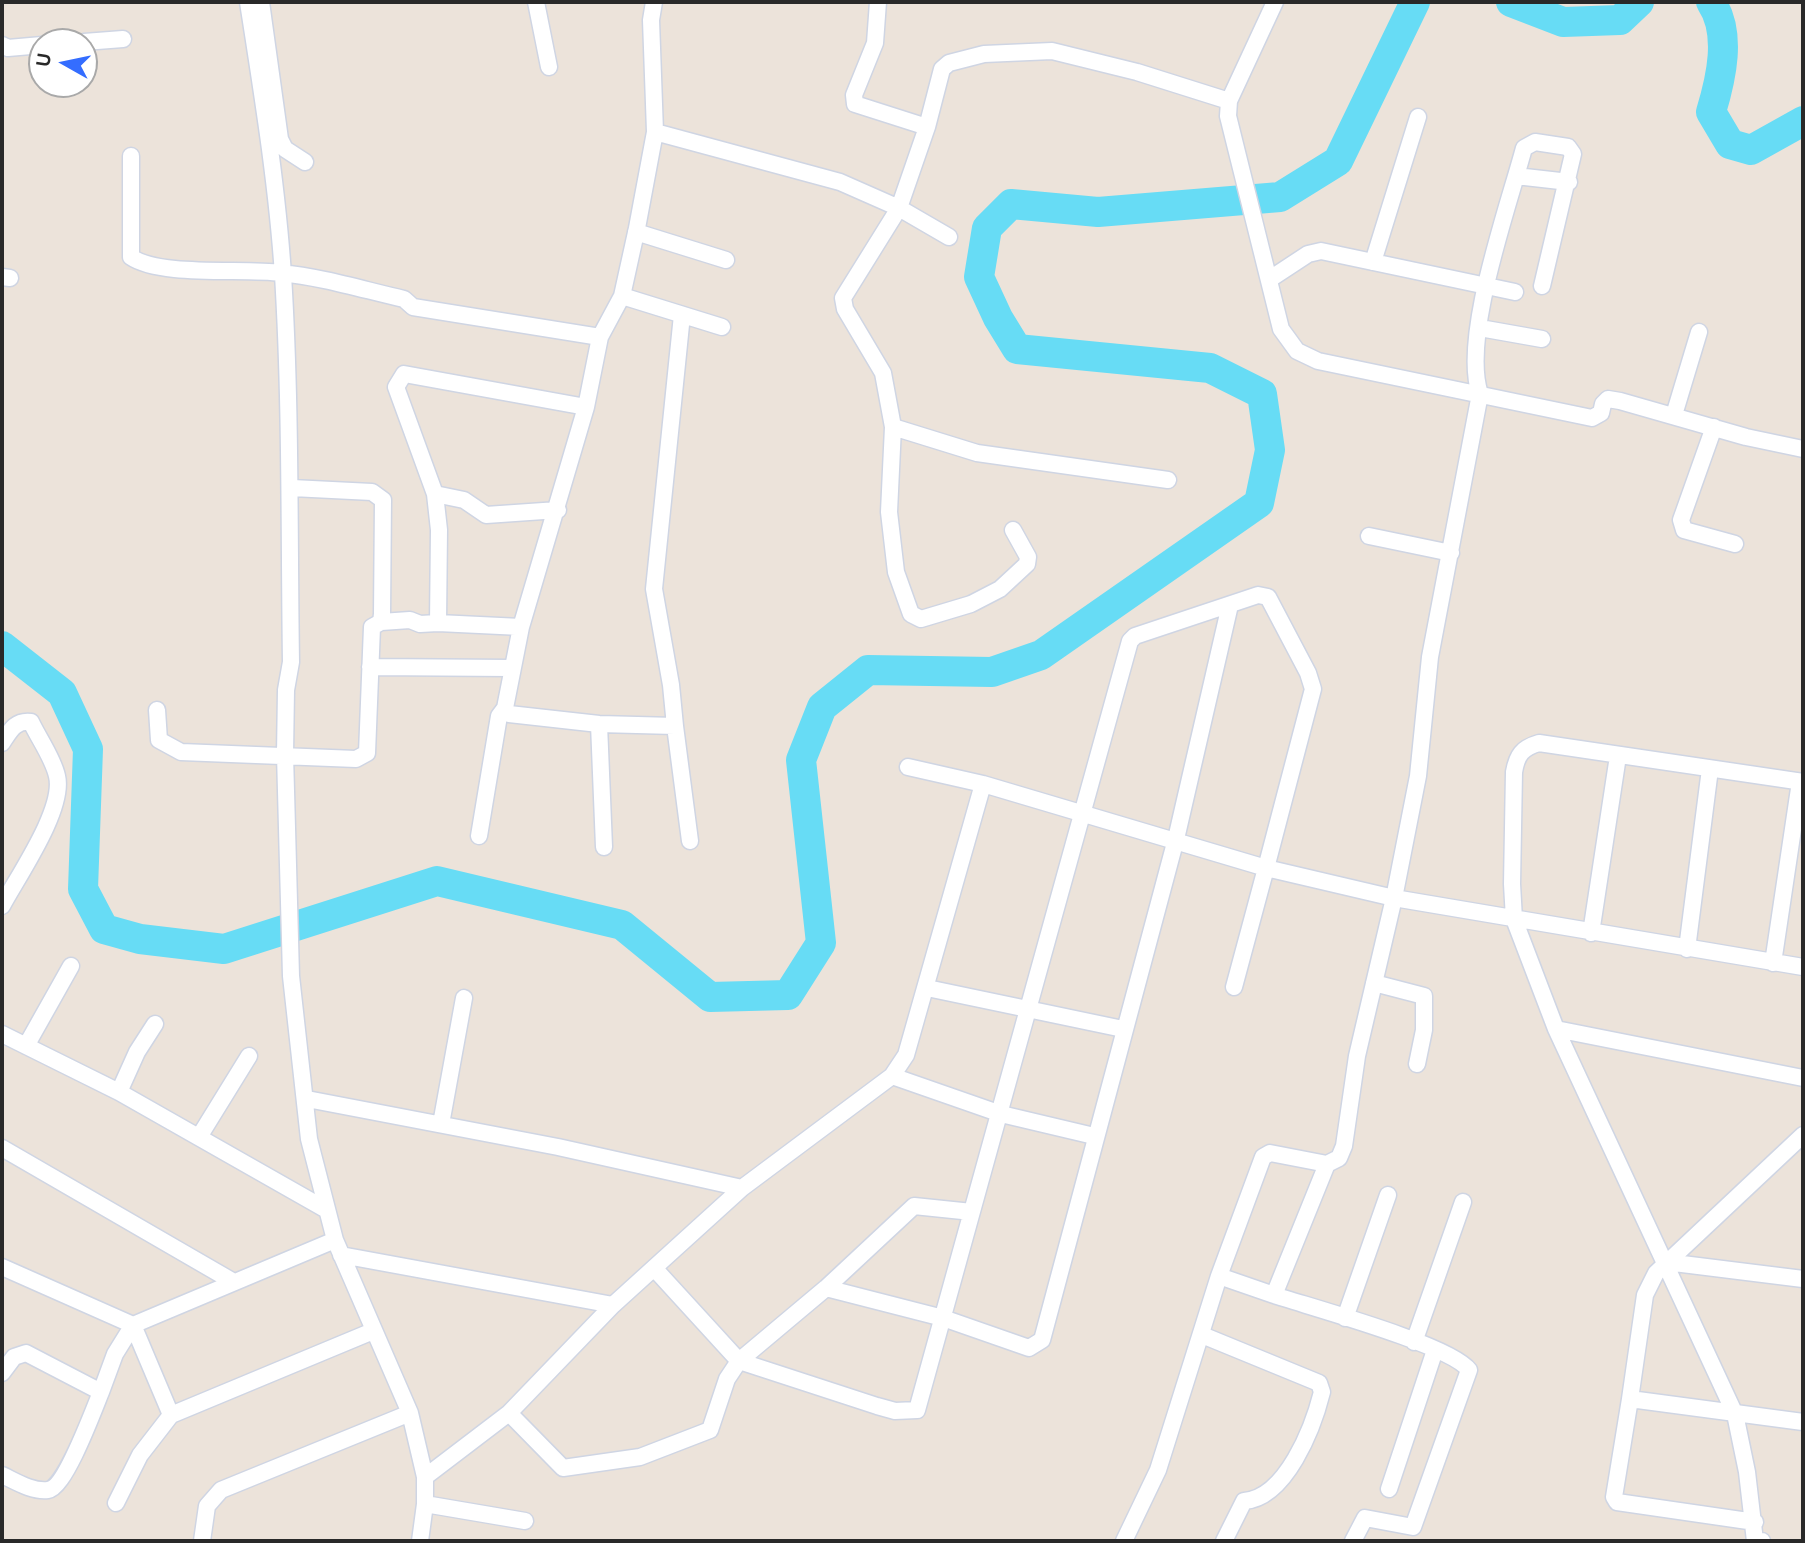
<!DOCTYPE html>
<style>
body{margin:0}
#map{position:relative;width:1805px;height:1543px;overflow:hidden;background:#ece3da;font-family:Figtree,sans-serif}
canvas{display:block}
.frame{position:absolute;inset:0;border:4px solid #292929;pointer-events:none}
.north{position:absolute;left:28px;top:28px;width:70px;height:70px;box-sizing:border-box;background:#fff;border:2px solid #a9a9a9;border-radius:50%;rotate:279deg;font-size:19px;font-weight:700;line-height:28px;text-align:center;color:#292929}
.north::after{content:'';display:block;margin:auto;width:24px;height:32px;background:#346dff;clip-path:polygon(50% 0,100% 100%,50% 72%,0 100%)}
</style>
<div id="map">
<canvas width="1805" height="1543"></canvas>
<div class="frame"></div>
<div class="north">U</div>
</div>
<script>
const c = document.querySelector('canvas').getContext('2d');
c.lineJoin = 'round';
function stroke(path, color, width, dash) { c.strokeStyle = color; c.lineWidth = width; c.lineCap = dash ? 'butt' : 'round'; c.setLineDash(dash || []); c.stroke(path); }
stroke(new Path2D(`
 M1511,2L1563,22L1620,20L1639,2
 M1711,2C1732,33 1721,79 1711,112L1730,144L1751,150L1803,121
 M2,646L62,693L88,749L83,889L104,929L140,939L224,949L437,881L622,925L710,997L788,995L821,943L801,760L822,707L868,670L992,672L1041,655L1259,503L1270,450L1262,394L1210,368L1017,349L998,318L979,277L987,228L1011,204L1098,212L1280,197L1338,161L1415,2`), '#67dcf5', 30);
const minor = new Path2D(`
 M248,2C262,92 277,184 283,275C291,404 289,533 291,662L286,690L285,754L291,976L309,1139L335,1240L410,1413L425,1477V1504L420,1541
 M261,2L280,139L285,149L305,162
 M536,2L549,67
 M654,2L651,20L655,132L637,228L622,296L600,337L586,407L521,627L505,708L509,714L599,724L675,726L671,685L654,589L682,315
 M878,2L875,43L854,95L855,104L927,127
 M1275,2L1229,101L1228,116L1281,329L1297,351L1318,361L1592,418L1601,413L1603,404L1608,399L1620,401L1746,437L1803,449
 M84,42L123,39
 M2,45L8,48L42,45
 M655,132L840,182L899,208L949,237
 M131,156V257C160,277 243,268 281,273C322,277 364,290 404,299L413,307L600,337
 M1516,176L1569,182
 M636,232L726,260
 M1373,262L1418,117
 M2,277L10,278
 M1270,279L1308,254L1321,251L1515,292
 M622,296L722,327
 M1480,328L1542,339
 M1674,415L1699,332
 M893,427L977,453L1168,480
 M1714,427L1681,520L1684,530L1735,544
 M435,494L464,500L486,515L558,510
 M1013,530L1028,557L1027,564L1000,589L971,604L921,619L911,614L896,572L889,512L893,427L883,373L845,309L843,298L899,208L927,127L942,69L949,63L984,54L1052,51L1137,72L1229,101
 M1369,536L1451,553
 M381,622L410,620L420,624L438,623L439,530L435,494L396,387L404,374L586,407
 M438,623L521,627
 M370,667L511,668
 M157,710L159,740L181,752L356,759L367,753L372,627L381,622L382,614L383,500L372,492L292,488
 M599,724L604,847
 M675,726L690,841
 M2,743C10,731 15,720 31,722C39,739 53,758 57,776C65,809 18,876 2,906
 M908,767L983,784L1266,868L1234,987
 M479,836L499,716L505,708
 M1591,933L1618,756
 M1687,949L1710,769
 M1773,963L1800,782
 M1374,983L1424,996V1030L1417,1064
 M927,988L1123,1029
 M1556,1029L1803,1078
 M2,1034L119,1092L325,1209
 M26,1046L71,966
 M892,1076L1001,1114L1094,1136
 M119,1092L137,1052L155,1024
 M307,1099L558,1147L742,1188L892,1076L906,1055L983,784
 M441,1124L464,998
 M1803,1135L1656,1273L1645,1295L1630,1399L1803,1422
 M199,1137L249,1056
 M2,1148L232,1281
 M341,1255L613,1305
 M1666,1262L1803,1279
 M2,1267L133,1325L171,1415L140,1455L116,1503
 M654,1268L739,1361
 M1219,1276L1274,1295L1327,1164
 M826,1288L943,1318L1029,1348L1042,1340L1176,839L1230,605
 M1274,1295C1310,1307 1451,1345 1469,1370L1413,1527L1365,1518L1353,1541
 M1345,1318L1388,1195
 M1202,1335L1319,1383L1322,1392C1313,1428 1286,1498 1244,1501L1224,1541
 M1414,1342L1463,1202
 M739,1361L877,1406L895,1411L917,1410L1130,641L1135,636L1258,595L1268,597L1308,673L1313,689L1266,868L1394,898L1418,776L1430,657L1480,394C1461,338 1508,208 1524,148L1535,142L1568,147L1573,154L1542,286
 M2,1373L14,1357L26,1353L101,1392C94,1409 65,1488 48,1490C32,1492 15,1481 2,1475
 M101,1392L115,1354L133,1325L335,1240
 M1630,1399L1614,1497L1617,1502L1755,1522
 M509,1413L563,1468L640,1457L710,1430L727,1379L739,1361L826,1288L914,1206L972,1212
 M171,1415L373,1331
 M425,1477L509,1413L613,1305L742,1188
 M1389,1489L1435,1350
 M425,1504L525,1521
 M202,1541L207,1506L221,1490L410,1413
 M1124,1541L1158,1470L1219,1276L1263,1157L1270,1153L1327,1164L1339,1158L1344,1146L1357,1056L1394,898L1803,967
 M1762,1541H1755L1747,1472L1735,1414L1556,1029L1514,919L1512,884L1514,772C1517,755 1522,748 1539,743L1803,782`);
stroke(minor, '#cfd5e3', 19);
stroke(minor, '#fff', 16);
</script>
